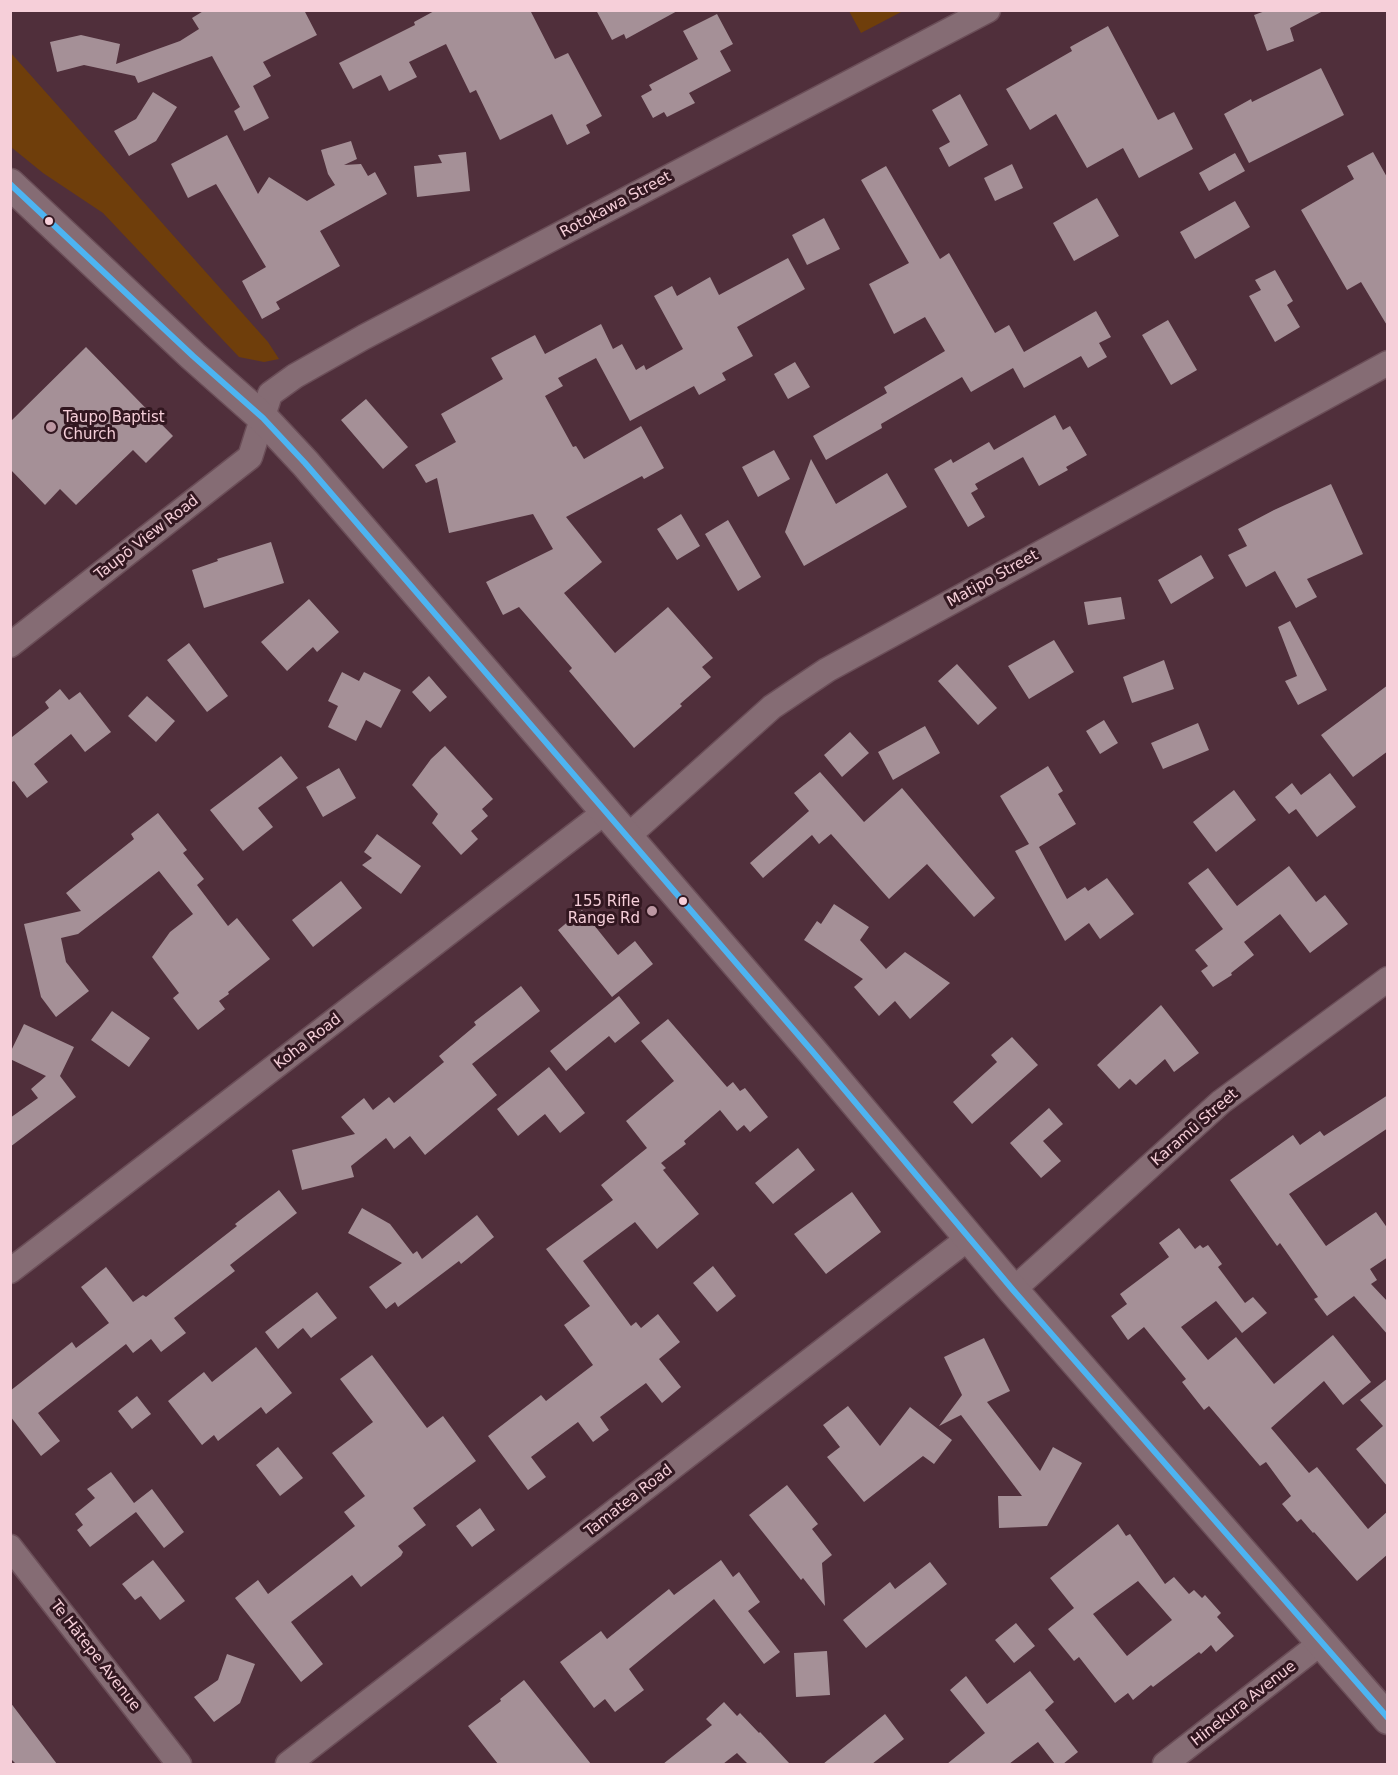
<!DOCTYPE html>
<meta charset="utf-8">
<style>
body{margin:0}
#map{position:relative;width:1398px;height:1775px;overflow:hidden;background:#502f3b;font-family:"DejaVu Sans",sans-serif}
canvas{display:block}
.frame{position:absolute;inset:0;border:12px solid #f6cfd9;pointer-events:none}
</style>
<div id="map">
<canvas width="1398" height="1775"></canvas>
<div class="frame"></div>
</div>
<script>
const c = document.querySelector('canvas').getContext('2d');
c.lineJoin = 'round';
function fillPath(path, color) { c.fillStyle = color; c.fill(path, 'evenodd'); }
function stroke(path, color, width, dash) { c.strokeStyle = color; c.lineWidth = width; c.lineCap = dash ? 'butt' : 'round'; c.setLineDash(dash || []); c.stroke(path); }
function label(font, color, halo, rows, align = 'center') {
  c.font = font + ' "DejaVu Sans",sans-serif'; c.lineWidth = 6; c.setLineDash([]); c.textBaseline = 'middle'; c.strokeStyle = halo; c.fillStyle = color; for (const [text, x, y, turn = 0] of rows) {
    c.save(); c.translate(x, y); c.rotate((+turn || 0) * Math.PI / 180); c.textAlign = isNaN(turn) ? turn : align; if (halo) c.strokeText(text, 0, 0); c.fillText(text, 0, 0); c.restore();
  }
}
fillPath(new Path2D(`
 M849,11H903L861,33Z
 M10,52L268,342L279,359L264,362L239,357L103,213L43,173L11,147Z`), '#6f3e0b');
fillPath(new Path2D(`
 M205,10H304L317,35L263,62L271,76L253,86L269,118L244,131L234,111L240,107L212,56L138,83L135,76L84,65L57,72L50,42L81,35L120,44L116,64L180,41L199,29L192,18Z
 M436,10H530L555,59L568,53L602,116L586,125L590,133L567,145L552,114L500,140L476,90L470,93L446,44L409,62L417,77L389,91L381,75L353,89L339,63L415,25L414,22Z
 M596,10H679L626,39L624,34L612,40Z
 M1268,10H1325L1290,28L1294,41L1267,51L1254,15Z
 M717,14L733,44L720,51L731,71L689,93L695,103L667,117L664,112L653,118L641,96L652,90L649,85L698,59L683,31Z
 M1108,26L1158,120L1174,112L1193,149L1139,178L1123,148L1087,168L1056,114L1030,130L1006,89L1072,51L1070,47Z
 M1321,68L1344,115L1249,163L1224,114L1251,99L1252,102Z
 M153,92L177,107L156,141L129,156L114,131L136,119Z
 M960,94L988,145L949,167L939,148L950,142L932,110Z
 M227,135L258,194L269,177L307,201L335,185L328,174L321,150L351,141L357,159L344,165L361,164L368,176L375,172L387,194L320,231L340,266L276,302L280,309L262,319L242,281L266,267L216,184L188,198L171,164Z
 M466,152L470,191L417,197L414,166L442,163L438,155Z
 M1373,152L1388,179V327L1361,282L1347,290L1301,210L1354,179L1347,166Z
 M1235,153L1245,171L1209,191L1199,173Z
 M1012,164L1023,188L995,201L984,178Z
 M886,166L940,259L949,253L995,333L1009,325L1024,352L1096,311L1111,337L1099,343L1107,357L1088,368L1081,356L1024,388L1013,368L971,392L962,377L881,424L882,428L826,460L813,436L887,393L884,387L945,351L925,317L894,334L869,284L909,263L861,180Z
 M1097,198L1119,236L1074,261L1053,223Z
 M1235,201L1250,227L1195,259L1180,232Z
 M824,218L840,249L807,265L792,235Z
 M788,258L805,289L737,327L753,356L722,373L726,380L699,395L694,386L630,421L596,358L558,378L563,386L545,396L573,447L576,446L584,459L641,426L664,468L644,479L642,476L566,517L602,562L564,593L615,653L668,607L713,658L702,667L711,677L680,704L682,706L634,748L569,671L572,668L519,607L503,615L486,582L553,549L533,514L449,533L437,478L426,483L415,465L456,442L441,414L503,379L491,358L535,335L545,354L601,324L613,349L622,344L636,370L644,365L646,370L683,349L654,296L672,286L677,296L710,277L719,295Z
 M1275,270L1293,301L1287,305L1300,327L1275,342L1249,296L1261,290L1255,280Z
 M1168,320L1197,370L1171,385L1142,335Z
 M86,347L173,436L146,463L133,450L76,505L60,489L45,505L10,469V422Z
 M795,362L810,387L788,399L774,374Z
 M366,399L408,447L383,469L341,420Z
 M1055,415L1063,430L1070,426L1087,455L1066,467L1068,470L1039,486L1023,457L975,484L978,489L971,493L985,517L968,527L934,469L951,459L953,463L989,442L994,450Z
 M774,450L790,479L758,497L742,467Z
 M811,459L836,504L887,473L907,507L804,566L785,532Z
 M1331,484L1363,554L1307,579L1317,597L1296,608L1275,571L1246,587L1228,555L1247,546L1238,529L1274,510Z
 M681,514L700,546L677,560L657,529Z
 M728,520L761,577L738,591L705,534Z
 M271,542L284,583L204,608L192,570L218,561L217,559Z
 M1201,555L1214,578L1171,604L1158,580Z
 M1121,597L1125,619L1088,625L1084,602Z
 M309,599L339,632L317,652L313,647L287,671L261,642Z
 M1290,621L1327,690L1298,705L1285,681L1297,676L1278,627Z
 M1054,640L1074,672L1029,699L1008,666Z
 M189,643L228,696L207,712L167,660Z
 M1164,660L1174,689L1132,703L1123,677Z
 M957,664L997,708L978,725L938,681Z
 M342,672L359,681L364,672L401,690L381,728L366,720L356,741L328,727L338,706L328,701Z
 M429,676L447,697L430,712L412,692Z
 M1388,685V751L1353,777L1321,735Z
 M60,689L69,700L80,692L111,732L85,752L71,734L34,764L48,782L27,798L14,781L10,783V734L12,737L49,708L45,702Z
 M147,696L175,721L156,742L128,716Z
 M1104,720L1118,743L1100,754L1086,731Z
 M1198,723L1209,750L1163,769L1151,743Z
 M925,726L940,753L893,780L878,752Z
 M850,732L869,753L842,777L824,755Z
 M445,746L493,799L482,809L488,816L471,831L478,839L461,855L432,823L438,814L412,785L431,759Z
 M281,756L298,778L258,808L273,827L243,851L210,810Z
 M1048,766L1063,791L1058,794L1076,824L1039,847L1067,899L1085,887L1088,891L1107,878L1134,914L1100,939L1089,923L1065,941L1015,851L1029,844L1000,796Z
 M339,768L356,798L323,817L306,787Z
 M820,772L864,822L902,788L995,898L974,917L927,864L889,899L831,834L819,844L812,835L763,878L750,863L809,811L794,793Z
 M1330,773L1356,807L1317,837L1296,809L1289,814L1275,797L1292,783L1301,795Z
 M1234,790L1256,820L1216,852L1193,822Z
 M158,813L187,850L183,853L204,879L197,885L228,926L237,918L270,959L228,992L229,994L219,1001L225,1009L198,1030L173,998L179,993L152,957L170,932L193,914L159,871L78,934L61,938L66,962L89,991L56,1017L41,997L24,924L81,911L66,893L134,839L131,834Z
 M377,834L421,866L401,894L362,865L372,858L364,852Z
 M1289,866L1316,902L1325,895L1348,924L1310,953L1280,914L1244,942L1254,955L1231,973L1232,975L1213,987L1201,971L1208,966L1195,950L1223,929L1188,883L1208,868L1237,906Z
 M341,881L362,908L313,947L292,920Z
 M834,904L869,927L860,940L886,969L905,952L950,983L910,1019L895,1001L879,1016L854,987L863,979L804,940L817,921L821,924Z
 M582,910L618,955L635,941L653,964L612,997L558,930Z
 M521,986L540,1011L472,1064L497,1095L425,1155L410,1136L394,1149L386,1138L351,1166L354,1177L302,1190L292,1150L355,1134L341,1117L364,1098L373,1110L389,1097L394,1103L444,1062L439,1056L476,1025L474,1022Z
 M619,996L640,1023L615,1043L609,1036L566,1071L550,1051Z
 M1161,1005L1199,1053L1174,1072L1165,1059L1136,1085L1130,1079L1119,1089L1097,1065Z
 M112,1011L150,1038L129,1067L91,1040Z
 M668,1019L727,1087L733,1082L740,1091L745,1088L768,1117L750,1132L744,1125L737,1131L720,1110L684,1141L686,1144L661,1163L666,1168L663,1170L699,1214L657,1249L635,1222L583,1261L631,1326L636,1322L641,1328L658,1314L680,1342L659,1359L681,1387L662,1403L646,1383L600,1417L609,1430L593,1442L578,1422L531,1457L546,1477L528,1490L488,1436L541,1395L546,1401L593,1365L564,1325L590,1306L546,1249L613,1200L601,1185L647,1148L626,1121L674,1081L641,1041Z
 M24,1024L74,1047L60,1076L76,1097L10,1147V1118L38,1098L31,1089L46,1076L10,1059V1053Z
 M1012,1037L1038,1065L972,1124L953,1102L997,1062L991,1055Z
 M549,1067L585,1113L560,1133L545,1114L518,1136L497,1109Z
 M1388,1095V1128L1289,1194L1326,1246L1376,1212L1388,1229V1257L1370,1269L1377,1280L1371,1284L1388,1302V1335L1354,1296L1327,1316L1314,1299L1318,1297L1280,1243L1277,1246L1230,1180L1293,1135L1300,1145L1320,1131L1324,1136Z
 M1049,1108L1063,1124L1043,1141L1061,1161L1041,1178L1010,1143Z
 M798,1148L815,1170L773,1204L755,1183Z
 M279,1190L297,1213L230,1265L235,1271L174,1318L186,1333L161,1352L151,1339L133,1353L126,1344L38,1413L60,1441L41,1456L10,1416V1391L72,1342L76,1348L109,1323L81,1287L106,1267L133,1302L143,1295L146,1297L237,1226L235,1224Z
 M852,1192L881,1232L826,1274L794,1234Z
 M362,1208L390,1224L413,1254L417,1251L422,1259L477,1215L494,1237L461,1264L459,1261L398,1307L395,1302L386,1309L369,1287L402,1263L348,1233Z
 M1179,1228L1195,1249L1200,1245L1203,1248L1208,1245L1222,1264L1218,1267L1245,1303L1253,1297L1267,1313L1242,1333L1216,1301L1181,1327L1208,1360L1236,1337L1274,1384L1333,1335L1371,1382L1343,1405L1324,1381L1271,1428L1309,1473L1317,1467L1368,1529L1388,1511V1554L1357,1581L1314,1532L1313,1533L1301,1519L1297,1522L1282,1504L1291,1496L1266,1462L1260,1466L1209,1406L1204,1410L1182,1382L1186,1379L1144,1327L1128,1340L1111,1316L1127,1304L1120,1294L1169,1257L1159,1243Z
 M713,1266L736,1296L717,1312L693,1283Z
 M317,1292L337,1318L311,1338L303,1328L278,1349L265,1332Z
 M984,1338L1010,1391L987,1402L1040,1471L1053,1447L1082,1463L1047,1526L999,1528L998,1496H1022L961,1415L939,1426L962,1395L944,1357Z
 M256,1347L292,1393L266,1414L261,1407L218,1441L214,1435L202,1445L168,1401L204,1372L212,1382Z
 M372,1355L427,1428L443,1416L476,1461L413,1508L426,1525L398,1546L403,1552L401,1556L361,1587L352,1575L291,1622L323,1664L301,1682L235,1598L258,1580L268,1594L355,1526L344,1512L365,1496L332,1453L373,1422L340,1379Z
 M1388,1378V1487L1356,1449L1383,1426L1360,1400Z
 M137,1396L151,1414L132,1429L118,1411Z
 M848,1406L880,1446L910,1407L952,1440L934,1464L923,1456L864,1502L827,1457L840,1447L823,1425Z
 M278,1447L303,1478L280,1496L256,1465Z
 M111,1472L134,1503L152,1489L184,1532L164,1548L136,1512L90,1547L77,1530L83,1525L75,1514L95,1498L87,1489Z
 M787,1485L818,1524L812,1529L832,1555L822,1563L825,1606L803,1578L801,1580L749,1515Z
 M480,1508L495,1530L472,1547L456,1526Z
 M1118,1524L1126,1536L1130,1534L1165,1584L1174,1577L1189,1594L1194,1590L1202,1598L1205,1595L1221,1613L1217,1617L1234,1636L1216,1652L1211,1645L1201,1654L1199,1652L1153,1687L1151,1685L1133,1700L1128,1693L1115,1703L1079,1657L1074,1661L1048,1629L1074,1608L1050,1578ZM1138,1581L1172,1620L1127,1656L1093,1614Z
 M153,1560L185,1601L160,1620L141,1596L135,1600L122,1584Z
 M721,1560L733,1577L739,1572L760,1602L748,1611L780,1652L764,1664L714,1599L629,1669L644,1690L615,1712L605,1699L594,1708L560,1662L601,1631L607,1639L669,1589L674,1595Z
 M930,1562L947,1584L866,1648L843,1620L890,1582L895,1589Z
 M1016,1623L1035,1646L1014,1663L995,1640Z
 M827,1651L830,1695L796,1697L794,1653Z
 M227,1654L255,1664L240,1703L214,1722L194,1697L218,1680Z
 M1030,1671L1054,1702L1045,1710L1078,1752L1063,1764H1055L1038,1742L1009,1764H947L985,1733L950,1690L966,1676L987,1704Z
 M524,1680L591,1764H498L468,1726L501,1701L500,1699Z
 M10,1702L57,1764H16L10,1758Z
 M724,1702L737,1716L740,1713L759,1733L760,1732L790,1764H748L737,1753L723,1764H663L712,1725L706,1719Z
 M885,1714L904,1739L872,1764H823Z`), '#a59097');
const minor = new Path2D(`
 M10,645L250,457L270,394L295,376L364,337L988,10
 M627,837L772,707L827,670L1388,363
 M10,1271L605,812
 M1013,1290L1221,1102L1388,979
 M10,1547L179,1764
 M288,1764L970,1237
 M1165,1764L1322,1642`);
const tertiary = new Path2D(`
 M10,184L193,356L263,418L305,463L812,1051L1013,1290L1388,1719`);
stroke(minor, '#6b4e58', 27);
stroke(tertiary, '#6b4e58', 33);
stroke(minor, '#856c74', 24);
stroke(tertiary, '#856c74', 30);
stroke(new Path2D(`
 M10,184L193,356L263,418L305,463L812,1051L1013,1290L1388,1718`), '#4db4f1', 6);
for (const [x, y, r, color] of [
 [49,221,5,"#f6cfd9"],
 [51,427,6,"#bc97a2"],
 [683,901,5,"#f6cfd9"],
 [652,911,6,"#bc97a2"]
]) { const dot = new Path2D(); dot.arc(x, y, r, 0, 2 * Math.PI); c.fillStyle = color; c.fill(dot); stroke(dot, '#321720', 2); }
label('15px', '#f6cfd9', '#321720', [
 ["Rotokawa Street",616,205,-28],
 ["Taupō View Road",147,538,-38],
 ["Matipo Street",993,579,-29],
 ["Koha Road",308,1042,-38],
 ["Karamū Street",1195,1128,-41],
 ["Tamatea Road",629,1501,-38],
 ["Te Hātepe Avenue",95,1656,52],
 ["Hinekura Avenue",1244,1704,-38]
]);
label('15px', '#f6cfd9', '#321720', [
 ["Taupo Baptist",63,418],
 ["Church",63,435],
 ["155 Rifle",640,902,"right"],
 ["Range Rd",640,919,"right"]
], 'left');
</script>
